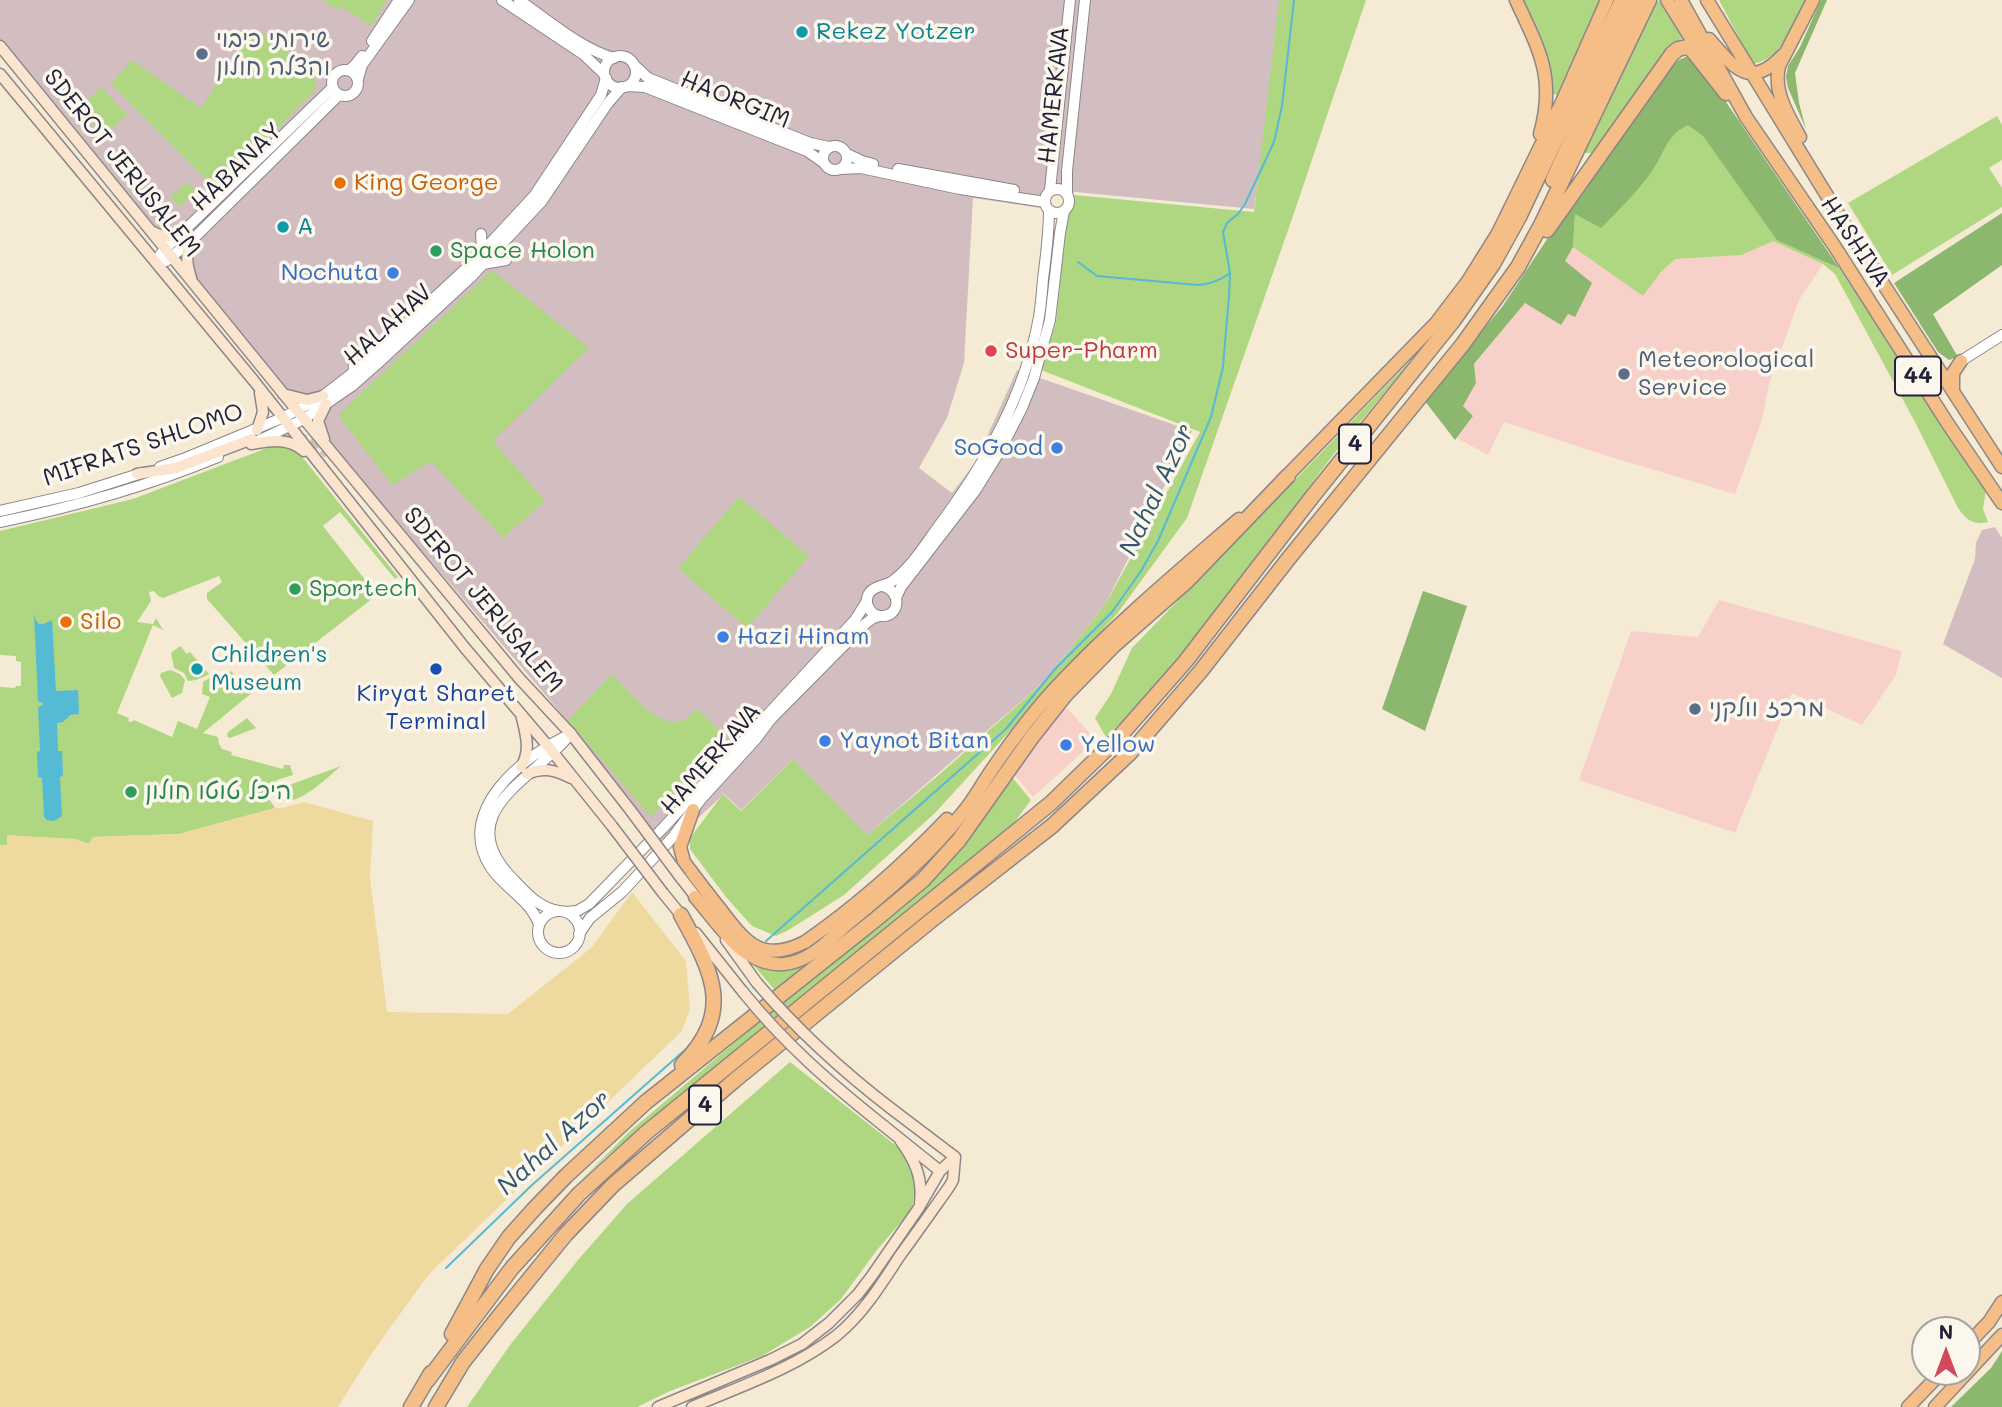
<!DOCTYPE html>
<meta charset="utf-8">
<style>
body{margin:0}
#map{position:relative;width:2002px;height:1407px;overflow:hidden;background:#f5ebd5;font-family:Mali,sans-serif}
canvas{display:block}
.north{position:absolute;left:1911px;top:1316px;width:70px;height:70px;box-sizing:border-box;background:#fbf7ec;border:2px solid #a4a2a5;border-radius:50%;rotate:0deg;font-size:19px;font-weight:700;line-height:28px;text-align:center;color:#22223b}
.north::after{content:'';display:block;margin:auto;width:24px;height:32px;background:#d1495b;clip-path:polygon(50% 0,100% 100%,50% 72%,0 100%)}
</style>
<div id="map">
<canvas width="2002" height="1407"></canvas>
<div class="north">N</div>
</div>
<script>
const c = document.querySelector('canvas').getContext('2d');
c.lineJoin = 'round';
function fillPath(path, color) { c.fillStyle = color; c.fill(path, 'evenodd'); }
function stroke(path, color, width, dash) { c.strokeStyle = color; c.lineWidth = width; c.lineCap = dash ? 'butt' : 'round'; c.setLineDash(dash || []); c.stroke(path); }
function label(font, color, halo, rows, align = 'center') {
  c.font = font + ' Mali,"Playpen Sans Hebrew",sans-serif'; c.lineWidth = 7; c.setLineDash([]); c.textBaseline = 'middle'; c.strokeStyle = halo; c.fillStyle = color; for (const [text, x, y, turn = 0] of rows) {
    c.save(); c.translate(x, y); c.rotate((+turn || 0) * Math.PI / 180); c.textAlign = isNaN(turn) ? turn : align; if (halo) c.strokeText(text, 0, 0); c.fillText(text, 0, 0); c.restore();
  }
}
fillPath(new Path2D(`
 M1773,241L1823,264L1799,300L1769,384L1762,420L1735,494L1604,455L1504,422L1488,455L1457,438L1473,416L1463,406L1476,383L1474,365L1526,302L1561,325L1568,314L1575,317L1565,261L1573,247L1643,295L1660,273L1675,259L1742,255Z
 M1719,600L1902,651L1896,675L1862,725L1792,693L1735,833L1579,780L1631,631L1698,637Z
 M1067,708L1096,740L1033,797L1011,771L1049,721Z`), '#f7d0c9');
fillPath(new Path2D(`
 M0,0H1283L1254,209L1044,189L1041,208L973,198L964,363L947,418L919,468L952,493L975,463L1017,370L1192,431L1106,603L1048,678L866,836L793,759L741,810L724,794L665,849L578,733L285,391L0,40Z
 M1995,527L2002,538V678L1943,644L1975,559L1976,543L1982,530Z`), '#d2bec1');
fillPath(new Path2D(`
 M323,0H387L371,26L341,6L337,10Z
 M1279,0H1366L1294,213L1187,518L1117,614L935,813L844,895L787,931L776,936L752,926L726,897L690,849V838L723,794L741,811L793,759L867,835L941,773L1048,678L1106,603L1200,432L1041,370L1056,322L1067,214L1072,205L1074,195L1254,212Z
 M1520,0H1601L1559,96L1552,93C1551,56 1536,32 1520,0Z
 M1658,0L1683,37L1670,48L1592,153H1584Z
 M1719,0H1807C1795,24 1783,58 1753,64Z
 M255,28L314,71L316,89L217,190L111,84L132,60L201,108Z
 M1686,57L1708,76L1987,484L1983,509L1988,522C1973,526 1966,519 1958,508L1914,420L1835,274L1823,264L1773,241L1742,255L1675,259L1660,273L1643,296L1573,247L1575,215L1573,200L1679,60Z
 M101,87L127,114L105,136L79,109Z
 M1997,116L2002,125V160L1989,168L2002,188V207L1892,275L1848,203Z
 M188,182L197,192L179,207L170,196Z
 M492,270L589,348L493,441L545,501L503,538L431,462L392,485L338,415Z
 M1411,360C1381,398 1349,434 1320,472C1253,563 1190,661 1106,737L1095,718L1111,694L1132,648Z
 M280,446L292,449L303,458L398,577L395,579L340,512L323,526L377,595L274,675L207,599V593L222,582L219,576L163,598L158,596L154,591L149,592L151,601L137,622L153,624L156,618L163,630L153,625L117,713L129,718L128,721L132,722L134,720L172,737L178,721L197,729L210,697L202,694L203,682L216,674H226L231,671L239,680L259,687L203,733L218,737L219,744L222,749L232,752L231,755L283,769L284,765H290L293,775L277,780L268,790L269,799L275,808L179,834L93,837L89,844L75,839L7,836V845H0V687L15,688L16,686H21V662L16,661V656L0,655V531L133,499L267,448Z
 M739,497L809,556L747,628L678,568Z
 M180,646L187,654L190,652L209,674L208,675L196,680L188,681L184,673L174,668L171,653Z
 M170,670L180,674L185,680L182,693L172,698L160,676L161,673Z
 M612,674C627,689 660,732 684,720C689,717 693,712 697,709L727,738L651,817L568,720Z
 M247,718L256,728L230,738L227,736L228,732Z
 M341,766C328,777 295,810 278,799V791L281,788Z
 M1011,776L1031,800L1011,827L607,1156L577,1184L630,1131L932,876Z
 M752,963L786,968L806,965L810,966L777,993Z
 M790,1062L899,1148L907,1158L915,1180L913,1204L906,1216L877,1250L841,1299L810,1327L762,1356L670,1391L637,1407H467L510,1345L578,1260L627,1204Z`), '#afd681');
fillPath(new Path2D(`
 M1821,0H1827L1795,73L1799,103L1806,129L1788,88L1786,77L1788,66L1800,47Z
 M1686,57L1692,58L1707,74L1839,268L1777,240L1703,136L1688,125C1666,135 1665,152 1652,171C1637,192 1619,210 1601,228L1575,214L1573,247L1565,261L1592,283L1575,317L1568,314L1561,325L1525,303L1474,364L1476,383L1463,406L1473,416L1455,440L1424,400L1502,307L1573,200L1664,74L1679,60Z
 M2002,213V265L1933,314L1958,357L1949,360L1938,352L1894,283Z
 M1423,591L1467,606L1425,731L1382,709Z
 M2002,1351V1407H1951L1991,1368Z`), '#8bb76f');
fillPath(new Path2D(`
 M304,802L373,821L370,878L387,1012L508,1014L591,948L632,892L686,961L690,1009L682,1031L429,1274L370,1356L338,1407H0V845H7V835L75,839L89,844L93,837L179,834L275,808H283Z`), '#eeda9e');
fillPath(new Path2D(`
 M34,615C38,628 42,625 52,620L56,691L78,690L79,714L70,715L63,722L57,723L58,751H62L63,776L60,777L62,816L54,821L47,820L44,817L42,778L38,777L37,752L40,751L38,707L44,704L38,701Z`), '#55bad4');
stroke(new Path2D(`
 M1078,262L1097,276L1198,285C1210,284 1220,281 1230,273
 M766,941L1006,729L1055,669L1112,612L1141,571L1158,541L1211,417L1223,367L1229,295L1230,273L1223,232L1227,223L1238,214L1245,204L1274,142L1282,106L1294,0
 M446,1268L532,1185L686,1049`), '#55bad4', 2);
stroke(new Path2D(`
 M266,436C289,434 312,437 328,454`), '#cbc3b6', 10, [10, 5]);
const tertiary = new Path2D(`
 M502,0L583,54L604,74
 M519,0C548,20 581,49 614,58
 M372,41L399,0
 M604 72a16 16 0 1 1 32 0a16 16 0 1 1-32 0Z
 M634,65L648,78L810,143L829,147
 M332 83a13 13 0 1 1 26 0a13 13 0 1 1-26 0Z
 M349,70L355,65L362,56
 M358,79L362,65L409,0
 M627,86L645,87L807,151L824,163
 M823 158a12 12 0 1 1 24 0a12 12 0 1 1-24 0Z
 M847,154L862,161L873,164
 M841,169L861,168L960,189L1045,202
 M898,169L1014,190
 M1045 201a12 12 0 1 1 24 0a12 12 0 1 1-24 0Z
 M1050,190L1070,0
 M1067,194V171L1085,0
 M479,254L482,248L481,234
 M166,261L191,241L339,95
 M158,264L160,255L165,249L332,88
 M483,264L506,260
 M353,354L354,372
 M1961,361L2002,335
 M258,441L304,419L352,386L377,364L472,276L542,201L608,103L622,87
 M160,467L183,459L282,418L323,396L354,372L471,264L534,196L601,95L606,78
 M0,511L79,493L142,473
 M0,522C74,507 148,486 218,457
 M882,586C903,591 900,618 880,616C869,615 863,601 870,592C876,585 887,586 894,580C911,567 925,545 938,527C985,464 1025,395 1039,317C1041,304 1042,292 1043,279C1046,256 1049,234 1049,210
 M896,598L901,587L975,491L1001,449L1022,408L1034,378L1050,320L1060,233L1064,211
 M559,911C539,908 525,892 512,878C450,814 530,781 567,738
 M538 932a21 21 0 1 1 42 0a21 21 0 1 1-42 0Z
 M565,912L577,911L589,904L663,828L855,620L867,601
 M539,925C531,900 505,889 491,868C453,811 524,755 571,734
 M579,934L590,918L622,892L672,838L702,798L756,739L771,719L865,624L873,618L880,616`);
const secondary = new Path2D(`
 M0,46L304,419L519,678L571,734L631,811
 M0,74L254,381L465,648L547,745L612,826
 M153,232C164,238 172,237 183,232
 M191,241C185,254 187,265 191,278
 M283,394L307,400L323,396
 M257,430L263,412L260,393
 M324,439L318,421L326,404
 M251,444C271,441 288,437 304,451
 M137,474L176,468L252,439
 M521,767C531,751 526,735 522,718
 M527,774C544,767 555,770 571,778
 M681,878L699,901
 M663,893L685,920
 M696,933L743,992
 M726,940L757,983
 M893,1110L955,1157
 M884,1126L940,1171
 M900,1140C914,1159 923,1177 920,1202
 M658,1407L770,1360L802,1344L829,1323L858,1294L871,1277L918,1209L940,1171L955,1157
 M692,1407C741,1386 793,1369 836,1336C862,1315 881,1285 899,1257C916,1234 932,1211 949,1187L953,1180L955,1157`);
const primary = new Path2D(`
 M1967,1345L1989,1322L2002,1302
 M1908,1407L1942,1372
 M1935,1407L2002,1335`);
const trunk = new Path2D(`
 M1516,0C1539,50 1556,77 1540,134
 M1667,0L1702,56
 M1681,0L1746,117L1835,247L1948,424L2002,503
 M1707,0L1845,225L2002,467
 M1709,39C1734,67 1749,91 1783,55
 M1800,137C1788,115 1773,92 1779,66L1813,0
 M1953,389V373L1961,361
 M1282,481L1436,323L1468,281L1498,233L1561,104L1607,0
 M693,810L680,847L684,862C696,878 708,894 721,910C746,943 762,964 805,942C857,906 904,864 947,819
 M695,897C719,924 743,967 784,964C809,962 828,941 846,925C889,890 930,855 964,811C974,799 982,784 991,771C1012,740 1036,708 1063,680C1118,622 1179,571 1239,519`);
const motorway = new Path2D(`
 M1553,180L1635,0
 M1547,230L1672,54L1678,49L1687,47L1692,50L1726,93
 M681,915C712,972 735,1011 682,1065
 M452,1334L487,1269L509,1237L535,1208L566,1176L646,1102L875,920L923,880L959,840L1032,737L1066,694L1114,645L1187,581L1288,476
 M427,1381L512,1268L579,1194L647,1132L1051,803L1120,736L1185,662L1312,497L1453,321L1493,264L1519,217L1622,0
 M411,1407L431,1373
 M436,1407L463,1362L500,1315L566,1234L613,1185L735,1080L933,919L1052,826L1130,753L1200,672L1289,558L1463,344L1518,267L1542,223L1649,0`);
stroke(tertiary, '#8c8688', 12);
stroke(secondary, '#8c8688', 13);
stroke(primary, '#8c8688', 15);
stroke(trunk, '#8c8688', 15);
stroke(motorway, '#8c8688', 17);
stroke(tertiary, '#fff', 10);
stroke(secondary, '#fbe5cf', 10);
stroke(primary, '#f6be87', 12);
stroke(trunk, '#f6be87', 12);
stroke(motorway, '#f6be87', 14);
const secondaryBridge = new Path2D(`
 M631,811L681,878
 M612,826L663,893
 M757,983C799,1032 842,1071 893,1110
 M743,992C786,1045 830,1083 884,1126`);
stroke(secondaryBridge, '#8c8688', 13, []);
stroke(secondaryBridge, '#fbe5cf', 10);
for (const [x, y, r, color] of [
 [802,32,7,"#0f9aa8"],
 [202,54,7,"#5c6f8a"],
 [340,183,7,"#e8710a"],
 [283,227,7,"#0f9aa8"],
 [436,251,7,"#2e9e5b"],
 [393,273,7,"#3f7fe0"],
 [991,351,7,"#e0444e"],
 [1624,374,7,"#5c6f8a"],
 [1057,448,7,"#3f7fe0"],
 [295,589,7,"#2e9e5b"],
 [66,622,7,"#e8710a"],
 [723,637,7,"#3f7fe0"],
 [197,669,7,"#0f9aa8"],
 [436,669,7,"#1a4fb4"],
 [1695,709,7,"#5c6f8a"],
 [825,741,7,"#3f7fe0"],
 [1066,745,7,"#3f7fe0"],
 [131,792,7,"#2e9e5b"]
]) { const dot = new Path2D(); dot.arc(x, y, r, 0, 2 * Math.PI); c.fillStyle = color; c.fill(dot); stroke(dot, '#fbf7ec', 2.5); }
for (const [x, y, w] of [
 [1918,376,46],
 [1355,444,32],
 [705,1105,32]
]) { const box = new Path2D(); box.roundRect(x - w / 2, y - 19.5, w, 39, 5); c.fillStyle = '#fbf7ec'; c.fill(box); stroke(box, '#22223b', 2); }
label('bold 23px', '#22223b', null, [
 ["44",1918,376],
 ["4",1355,444],
 ["4",705,1105]
]);
label('24px', '#0d838f', '#fbf7ec', [
 ["Rekez Yotzer",816,32],
 ["A",297,227],
 ["Children's",211,655],
 ["Museum",211,683]
], 'left');
label('24px', '#4e5e75', '#fbf7ec', [
 ["שירותי כיבוי",216,40],
 ["והצלה חולון",216,68],
 ["Meteorological",1638,360],
 ["Service",1638,388],
 ["מרכז וולקני",1709,709]
], 'left');
label('24px', '#22223b', '#fbf7ec', [
 ["HAMERKAVA",1054,95,-84],
 ["HAORGIM",735,100,22],
 ["SDEROT JERUSALEM",122,163,51],
 ["HABANAY",237,167,-44],
 ["HASHIVA",1855,242,56],
 ["HALAHAV",388,325,-42],
 ["MIFRATS SHLOMO",143,445,-19],
 ["SDEROT JERUSALEM",483,600,50],
 ["HAMERKAVA",711,759,-49]
]);
label('24px', '#c56008', '#fbf7ec', [
 ["King George",354,183],
 ["Silo",80,622]
], 'left');
label('24px', '#27864d', '#fbf7ec', [
 ["Space Holon",450,251],
 ["Sportech",309,589],
 ["היכל טוטו חולון",145,792]
], 'left');
label('24px', '#366cbe', '#fbf7ec', [
 ["Nochuta",379,273,"right"],
 ["SoGood",1043,448,"right"],
 ["Hazi Hinam",737,637],
 ["Yaynot Bitan",839,741],
 ["Yellow",1080,745]
], 'left');
label('24px', '#be3a42', '#fbf7ec', [
 ["Super-Pharm",1005,351]
], 'left');
label('24px', '#164399', '#fbf7ec', [
 ["Kiryat Sharet",436,694],
 ["Terminal",436,722]
]);
label('italic 26px', '#345771', '#fbf7ec', [
 ["Nahal Azor",1157,490,-65],
 ["Nahal Azor",554,1143,-42]
]);
</script>
